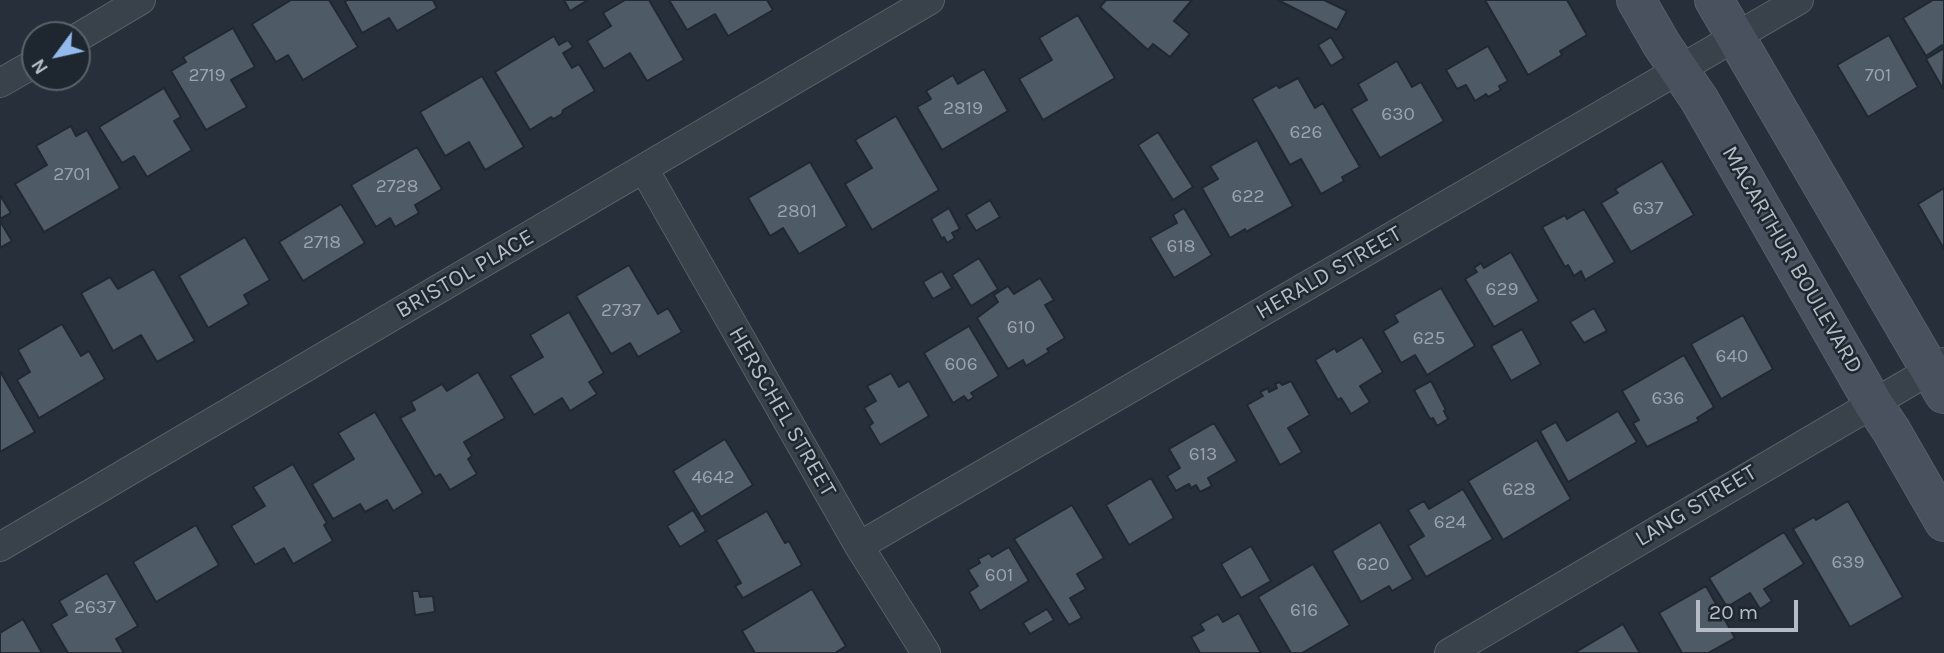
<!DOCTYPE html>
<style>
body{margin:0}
#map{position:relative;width:1944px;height:653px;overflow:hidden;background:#262f3a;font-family:Karla,sans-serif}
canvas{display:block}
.north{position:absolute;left:21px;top:21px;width:70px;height:70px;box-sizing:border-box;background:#1e262f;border:2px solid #5a626b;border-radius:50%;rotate:237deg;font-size:19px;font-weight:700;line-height:28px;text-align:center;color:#b5bcc6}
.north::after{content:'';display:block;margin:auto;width:24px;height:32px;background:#93baed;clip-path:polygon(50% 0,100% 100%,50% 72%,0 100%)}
.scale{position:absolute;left:1696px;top:600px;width:102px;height:32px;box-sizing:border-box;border:4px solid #b5bcc6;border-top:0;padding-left:9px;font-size:21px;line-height:24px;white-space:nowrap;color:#b5bcc6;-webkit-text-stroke:5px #1e262f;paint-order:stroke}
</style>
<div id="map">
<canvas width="1944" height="653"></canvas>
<div class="north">N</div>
<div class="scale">20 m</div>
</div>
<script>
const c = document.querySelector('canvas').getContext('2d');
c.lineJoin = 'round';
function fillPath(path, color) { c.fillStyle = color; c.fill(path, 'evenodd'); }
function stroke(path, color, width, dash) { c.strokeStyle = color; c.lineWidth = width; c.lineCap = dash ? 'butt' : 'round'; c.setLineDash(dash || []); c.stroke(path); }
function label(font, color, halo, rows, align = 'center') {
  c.font = font + ' Karla,sans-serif'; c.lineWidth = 5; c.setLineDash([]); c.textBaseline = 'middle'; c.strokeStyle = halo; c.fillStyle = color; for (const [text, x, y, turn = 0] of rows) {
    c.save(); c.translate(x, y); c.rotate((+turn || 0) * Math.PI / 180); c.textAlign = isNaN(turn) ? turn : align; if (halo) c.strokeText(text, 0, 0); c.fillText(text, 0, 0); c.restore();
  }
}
const building = new Path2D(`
 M291,0H329L358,47L303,80L288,55L276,62L252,24Z
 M347,0H433L437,8L397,31L389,18L362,33L345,2Z
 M564,0H588L570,11Z
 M625,0H649L684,60L647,81L630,53L604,69L587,41L611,26L603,13Z
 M669,0H767L773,10L728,36L715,14L687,30Z
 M1106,0H1192L1174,21L1190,34L1170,57L1153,44L1148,50L1100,7Z
 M1278,0H1324L1347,11L1337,30Z
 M1485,0H1567L1587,35L1560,51L1562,55L1528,75Z
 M1933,0H1944V48L1942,45L1926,56L1903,18Z
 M1078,15L1115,78L1043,120L1019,79L1052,60L1039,38Z
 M233,28L255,67L231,80L247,107L206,130L171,71L186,62L183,57Z
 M1889,35L1918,87L1868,117L1837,65Z
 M554,36L559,45L568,40L573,47L563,53L572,68L579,64L595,91L563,110L562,114L553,119L551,117L530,130L495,72Z
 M1331,37L1344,58L1331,66L1318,45Z
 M1488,46L1508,81L1499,86L1501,90L1488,97L1486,94L1475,101L1466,85L1457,89L1446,70Z
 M1943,49L1944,51L1943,89L1926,59Z
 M1397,61L1412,87L1421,82L1444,121L1380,158L1351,109L1367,100L1358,84Z
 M984,69L1008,111L942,150L917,107L931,99L926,91L953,75L958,84Z
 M482,76L524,147L485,170L469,142L445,156L420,112Z
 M1298,78L1315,108L1323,103L1360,167L1342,177L1344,181L1321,194L1301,159L1290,165L1252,99L1277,85L1279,88Z
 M164,88L181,117L174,121L192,150L147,177L134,156L122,163L99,127Z
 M896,116L939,190L872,230L845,184L872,168L855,140Z
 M71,126L76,136L87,130L120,188L44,232L15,184L47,165L36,146Z
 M1158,132L1193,187L1173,200L1138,145Z
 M1257,140L1293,206L1246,232L1245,229L1230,238L1202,188L1218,179L1210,166Z
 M417,147L442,189L415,205L419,213L395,227L390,218L376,227L351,185Z
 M1662,161L1694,215L1631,252L1601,203L1618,193L1615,189Z
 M810,162L847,226L799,254L783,228L770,236L748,198Z
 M1944,188V249L1918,204Z
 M0,195L11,213L0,219Z
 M990,200L1000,217L976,231L966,215Z
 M341,204L365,243L303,281L279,242Z
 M949,208L960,229L952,233L955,238L947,243L944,237L942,239L931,219Z
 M1184,208L1212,255L1174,278L1150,238L1177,223L1173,215Z
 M1584,209L1615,262L1585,280L1581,271L1574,276L1568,265L1565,267L1542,227L1565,215L1567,219Z
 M0,221L12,241L0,248Z
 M245,237L270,280L244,295L249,304L208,328L179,276Z
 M1511,252L1539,301L1494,327L1465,279L1477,272L1474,268L1481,263L1484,268Z
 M979,258L998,289L971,306L952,275Z
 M629,265L658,314L668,308L682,332L638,357L630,343L611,354L576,296Z
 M154,269L195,341L157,362L141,335L113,351L81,293L110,277L118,289Z
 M942,271L952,288L933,299L923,282Z
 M1040,278L1054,300L1045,305L1065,338L1047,349L1049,352L1026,366L1023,360L1008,369L977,318L998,302L994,295L1008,286L1014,294Z
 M1441,288L1475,346L1427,375L1415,355L1401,363L1383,331L1398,322L1394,315Z
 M1594,308L1607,331L1584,343L1570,322Z
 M569,312L604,373L589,382L597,394L570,411L562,398L534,415L510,376L543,357L530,335Z
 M1743,315L1773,369L1721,399L1691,344Z
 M62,324L81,356L89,351L105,379L39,418L17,380L30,372L18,350Z
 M969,326L999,376L971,393L974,397L968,401L964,396L953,403L924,353Z
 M1522,329L1541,364L1511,381L1491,346Z
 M1362,337L1383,372L1360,386L1370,402L1351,414L1341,398L1338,400L1315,360L1335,348L1337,352Z
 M1684,355L1714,407L1697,418L1699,421L1647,447L1633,423L1639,420L1622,391Z
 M0,371L35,432L0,452Z
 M478,372L505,418L464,442L472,456L468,459L477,474L450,490L440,474L435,477L400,418L415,410L411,402L442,384L447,391Z
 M891,373L899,387L909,381L929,416L880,445L869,426L873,423L864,408L876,401L867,386Z
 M1291,381L1310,415L1288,428L1302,452L1280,465L1247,405L1263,396L1260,392L1268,388L1269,392L1277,388L1275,384L1280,382L1282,385Z
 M1431,381L1446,410L1444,411L1448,419L1437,426L1433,418L1430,419L1414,390Z
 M1618,411L1637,442L1568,482L1540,431L1556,422L1567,441Z
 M375,412L423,493L393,511L387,500L365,512L360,504L333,519L312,484L354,459L338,433Z
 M1214,423L1237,461L1208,478L1212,486L1200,492L1196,485L1191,488L1189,484L1176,491L1167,476L1180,468L1169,449Z
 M725,439L753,485L701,517L673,471Z
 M1537,440L1571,499L1503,540L1468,481Z
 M293,464L327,523L324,525L333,541L293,564L284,548L255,565L231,526L265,506L253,487Z
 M1151,478L1174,518L1129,545L1106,505Z
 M1463,489L1493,539L1426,577L1408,546L1424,536L1408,510L1424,501L1429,509Z
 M1848,501L1903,597L1850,627L1793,529L1814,517L1816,520Z
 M1072,505L1104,558L1077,574L1086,589L1070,598L1082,618L1069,625L1014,539Z
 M693,510L706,531L680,547L667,526Z
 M767,511L785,543L789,541L802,565L743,598L735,586L741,583L716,540Z
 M1380,522L1413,579L1392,591L1389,586L1361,602L1332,551Z
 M196,525L219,565L156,602L133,562Z
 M1784,532L1804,564L1764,589L1772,601L1760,609L1750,593L1727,607L1709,578Z
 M1251,546L1271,581L1241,598L1221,564Z
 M1009,547L1029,581L980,611L969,592L978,586L968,570L980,563L978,559L989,553L992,557Z
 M1313,564L1350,625L1302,653H1291L1258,597Z
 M107,573L138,626L116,639L124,653H68L51,624L67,615L59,601Z
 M1706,586L1735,638L1708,653H1682L1659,613Z
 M812,589L846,646L835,653H755L742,631Z
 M412,591H419L420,597L433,596L435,612L415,615Z
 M1047,609L1054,620L1030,634L1023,623Z
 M1239,613L1261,653H1200L1191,637L1204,630L1200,624L1218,614L1223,622Z
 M23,619L42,653H0V633Z
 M1623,624L1640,653H1574Z`);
fillPath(building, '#4e5a65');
stroke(building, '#202831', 2);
const street = new Path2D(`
 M77,38L141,0
 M0,83L35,63
 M644,169L859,546L926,653
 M859,546L1799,0
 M0,547L930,0
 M1449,653L1944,362`);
const secondary = new Path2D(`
 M1636,0L1662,45L1699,99L1873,403L1891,430L1944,522
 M1714,0L1944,394`);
stroke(street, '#575f68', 30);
stroke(secondary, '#575f68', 40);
stroke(street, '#39414b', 28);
stroke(secondary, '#48515d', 38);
label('19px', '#9ba4ae', null, [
 ["2719",207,76],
 ["701",1878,76],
 ["2819",963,109],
 ["630",1398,115],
 ["626",1306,133],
 ["2701",72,175],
 ["2728",397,187],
 ["622",1248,197],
 ["637",1648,209],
 ["2801",797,212],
 ["2718",322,243],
 ["618",1181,247],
 ["629",1502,290],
 ["2737",621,311],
 ["610",1021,328],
 ["625",1429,339],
 ["640",1732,357],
 ["606",961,365],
 ["636",1668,399],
 ["613",1203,455],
 ["4642",713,478],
 ["628",1519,490],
 ["624",1450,523],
 ["639",1848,563],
 ["620",1373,565],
 ["601",999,576],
 ["2637",95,608],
 ["616",1304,611]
]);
label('23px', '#b5bcc6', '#1e262f', [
 ["MACARTHUR BOULEVARD",1792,260,60],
 ["HERALD STREET",1329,273,-30],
 ["BRISTOL PLACE",465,274,-30],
 ["HERSCHEL STREET",782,412,60],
 ["LANG STREET",1696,506,-31]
]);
</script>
